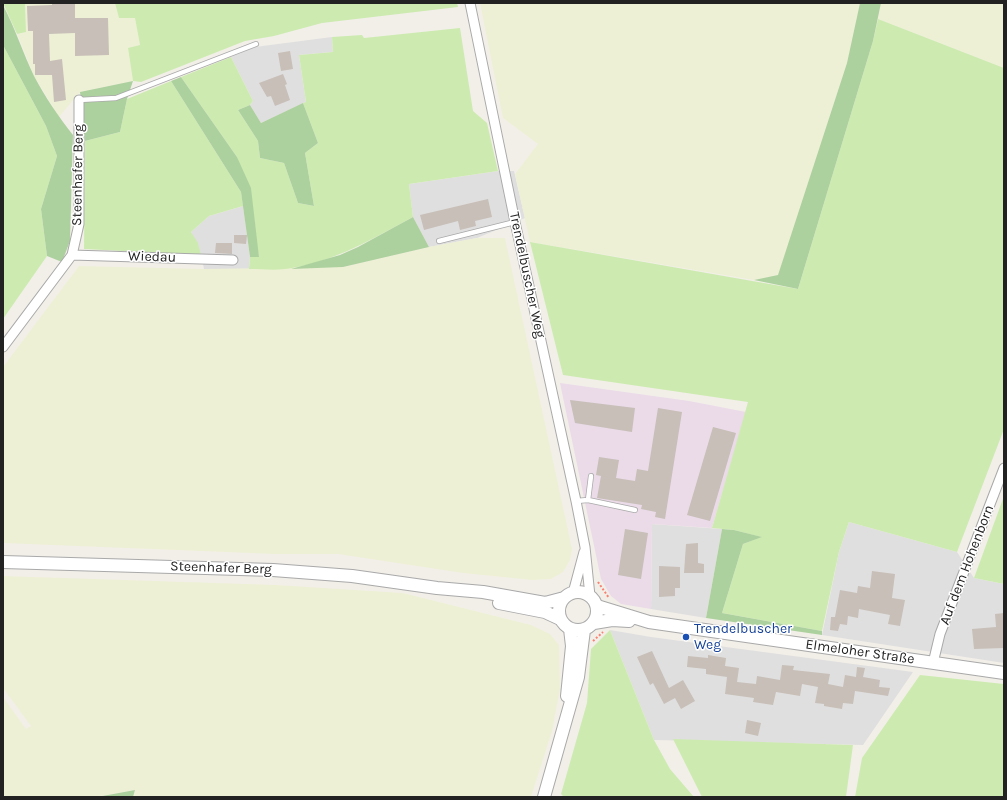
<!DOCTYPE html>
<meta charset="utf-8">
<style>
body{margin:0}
#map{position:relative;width:1007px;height:800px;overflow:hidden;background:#f2efe9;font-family:Karla,sans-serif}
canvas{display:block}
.frame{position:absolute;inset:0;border:4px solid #222;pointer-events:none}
</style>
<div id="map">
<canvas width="1007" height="800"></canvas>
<div class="frame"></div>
</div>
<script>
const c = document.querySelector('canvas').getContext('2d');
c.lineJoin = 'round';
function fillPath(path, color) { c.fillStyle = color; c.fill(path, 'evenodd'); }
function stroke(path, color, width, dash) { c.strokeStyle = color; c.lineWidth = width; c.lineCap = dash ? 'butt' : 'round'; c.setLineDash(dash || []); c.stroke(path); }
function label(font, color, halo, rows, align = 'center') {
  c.font = font + ' Karla,sans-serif'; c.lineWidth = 3; c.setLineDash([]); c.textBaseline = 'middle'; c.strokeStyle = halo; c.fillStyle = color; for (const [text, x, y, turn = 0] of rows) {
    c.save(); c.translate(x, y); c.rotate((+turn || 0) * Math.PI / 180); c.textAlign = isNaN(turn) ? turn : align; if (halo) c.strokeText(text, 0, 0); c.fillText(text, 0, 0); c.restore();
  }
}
fillPath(new Path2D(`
 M332,37L333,52L299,55L306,102L261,123L250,105L253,101L231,57L255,47Z
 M498,171H514L525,218L477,238L429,247L413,217L409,184Z
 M243,206L250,257L249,269H204L201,255L191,232L209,216Z
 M849,522L957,552L974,578L1004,584V663L822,635L839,552Z
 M652,524L722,529L706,618L651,609Z
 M610,630L651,637L913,672L863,745L654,740Z`), '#e0dfdf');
fillPath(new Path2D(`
 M560,383L689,401L746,412L712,528L652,524L651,609L621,604L611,596L601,579Z`), '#ebdbe8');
fillPath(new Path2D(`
 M25,3H115L119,18L135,17L140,45L128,49L133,81L80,92L59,117L34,76L17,34L26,32Z
 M480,3H860L847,63L778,276L754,280L530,242L515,174L538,144L503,118Z
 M881,3H1004V68L878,19Z
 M477,238H505L572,549L570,560L563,572L551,579L532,580L463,573L338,554H275L3,543V367L79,266L204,269L343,267L429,247Z
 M3,576L276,585L403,593L531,625L550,634L559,645L560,689L552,731L531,797H133L135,790L97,797H3V697L26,729L31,726L3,688Z`), '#eef0d5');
fillPath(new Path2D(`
 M3,3H25L26,32L17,34Z
 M115,3H457L458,7L322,23L274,36L245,41L141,82L133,81L128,48L140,45L135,18H119Z
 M878,19L1004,68V429L957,552L849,522L839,552L822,631L722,613L743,544L761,537L734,530L712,528L748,402L563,375L530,242L798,289L873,41Z
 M460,28L473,111L487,123L498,171L409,184L413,217C374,238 336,261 292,268C278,271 263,269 249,269L250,257H259L237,157L181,77L231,57L253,101L250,105L238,110L258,141L260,158L284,163L298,203L314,206L305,153L318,143L303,103L306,102L299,55L333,52L332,37L362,35L364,38Z
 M3,45L46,126L57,156L41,209L47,256L3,319Z
 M171,81L241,192L243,206L209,216L191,232L198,243L201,255L84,249L85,141L120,132L127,99Z
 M1004,496V584L974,578Z
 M610,630L654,740L670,769L694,797H564L561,794L587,703L591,649Z
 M920,675L1004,684V797H855L862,758Z
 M673,739L853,745L846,797H702Z`), '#cdebb0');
fillPath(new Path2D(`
 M860,3H881L873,41L798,289L754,280L778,275L847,63Z
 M3,5C15,28 23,53 34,76C45,97 59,117 73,135L70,241L62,262L47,256L41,209L57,156L46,126L3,45Z
 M181,77L237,157L251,188L259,257H250L241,192L171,81Z
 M133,81L127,99L120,132L85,141L80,92Z
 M303,103L318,143L305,153L314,206L298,203L284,163L260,158L258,141L238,110L250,105L261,123Z
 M413,217L429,247L343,267L291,269L340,255L358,247Z
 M722,529L734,530L762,537L743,544L722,613L822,631V635L706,618Z
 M135,790L133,797H97Z`), '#add19e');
fillPath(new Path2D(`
 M52,3H75V18H108L109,55L75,56V33L49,34L50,61L62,59L66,100L54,102L52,75H35V64H33V31H28L27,6L52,5Z
 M290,51L293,69L281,71L278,53Z
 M283,74L287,84L285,85L290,100L275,106L271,96L267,97L259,83Z
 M488,199L492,217L475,221L476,226L460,230L458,221L424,230L420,215Z
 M234,235H247L246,244L234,243Z
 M216,243H232V254L215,253Z
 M570,400L635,408L632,432L575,423Z
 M658,408L682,412L665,519L655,517L656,512L641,509L642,505L597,498L601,476L596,475L599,457L619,460L616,478L635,481L637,469L648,471Z
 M713,427L736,433L710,521L687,515Z
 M625,529L648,533L641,579L618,575Z
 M698,543V563L704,564V573H684L686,544Z
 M659,566L680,567V588H675V596L659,597Z
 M872,571L895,574L892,598L905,600L900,626L888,624L890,615L859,609L858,618L848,616L847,625L840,624L838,631L830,630L831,617H835L840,590L857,593L858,586L870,588Z
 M1004,613V648L974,649L972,629L996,627L995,614Z
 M652,651L669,688L683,680L695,701L681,709L675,698L664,704L653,683L650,685L637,657Z
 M708,655L726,658L725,666L739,668L737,682L756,684L757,676L780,680L782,665L794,666L793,670L830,674L828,684L843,687L845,675L856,677L857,667L865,668L863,677L880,680L879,687L890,688L888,696L855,691L853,704L843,703L842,709L824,706V704L815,703L818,687L802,684L800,696L776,692L773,705L753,702L754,698L725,694L727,677L706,674V669L687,667L688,656L708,658Z
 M747,720L761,723L758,736L745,733Z`), '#c7bfb8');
const service = new Path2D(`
 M79,100L116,98L256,44
 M439,241L515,222
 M588,500L635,510
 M576,501L588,500L591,476`);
const minor = new Path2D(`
 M470,3L515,222L576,501L585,547L590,596
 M72,255L233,260
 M3,347L72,255L79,224V100
 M573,593L584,552
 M933,663L940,634L1004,468`);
const tertiary = new Path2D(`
 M3,562L273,570L352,576L437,588L483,592L545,603L564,598
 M559 611a19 19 0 1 1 38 0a19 19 0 1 1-38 0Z
 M499,603L545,612L560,619
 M597,606L649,622L1004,673
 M594,623L612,620L629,621
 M567,696L572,646L570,629
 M544,797L578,677L584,630`);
stroke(service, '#a9a9a9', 6);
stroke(minor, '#a9a9a9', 11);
stroke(tertiary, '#a9a9a9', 14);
stroke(new Path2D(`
 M598,582L609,598
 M593,641L603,632`), '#fa8072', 2, [2, 2]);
stroke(service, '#fff', 4.5);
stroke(minor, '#fff', 9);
stroke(tertiary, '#fff', 12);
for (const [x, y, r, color] of [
 [686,637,4,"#1a4fb4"]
]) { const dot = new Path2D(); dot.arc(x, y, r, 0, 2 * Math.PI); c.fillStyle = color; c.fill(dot); stroke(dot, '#fff', 1.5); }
label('14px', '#222', '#fff', [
 ["Steenhafer Berg",78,175,-89],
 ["Wiedau",152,257,2],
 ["Trendelbuscher Weg",527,275,78],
 ["Auf dem Hohenborn",967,565,-69],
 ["Steenhafer Berg",221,568,2],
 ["Elmeloher Straße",860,652,8]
]);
label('14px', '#164399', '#fff', [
 ["Trendelbuscher",694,629],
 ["Weg",694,645]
], 'left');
</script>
